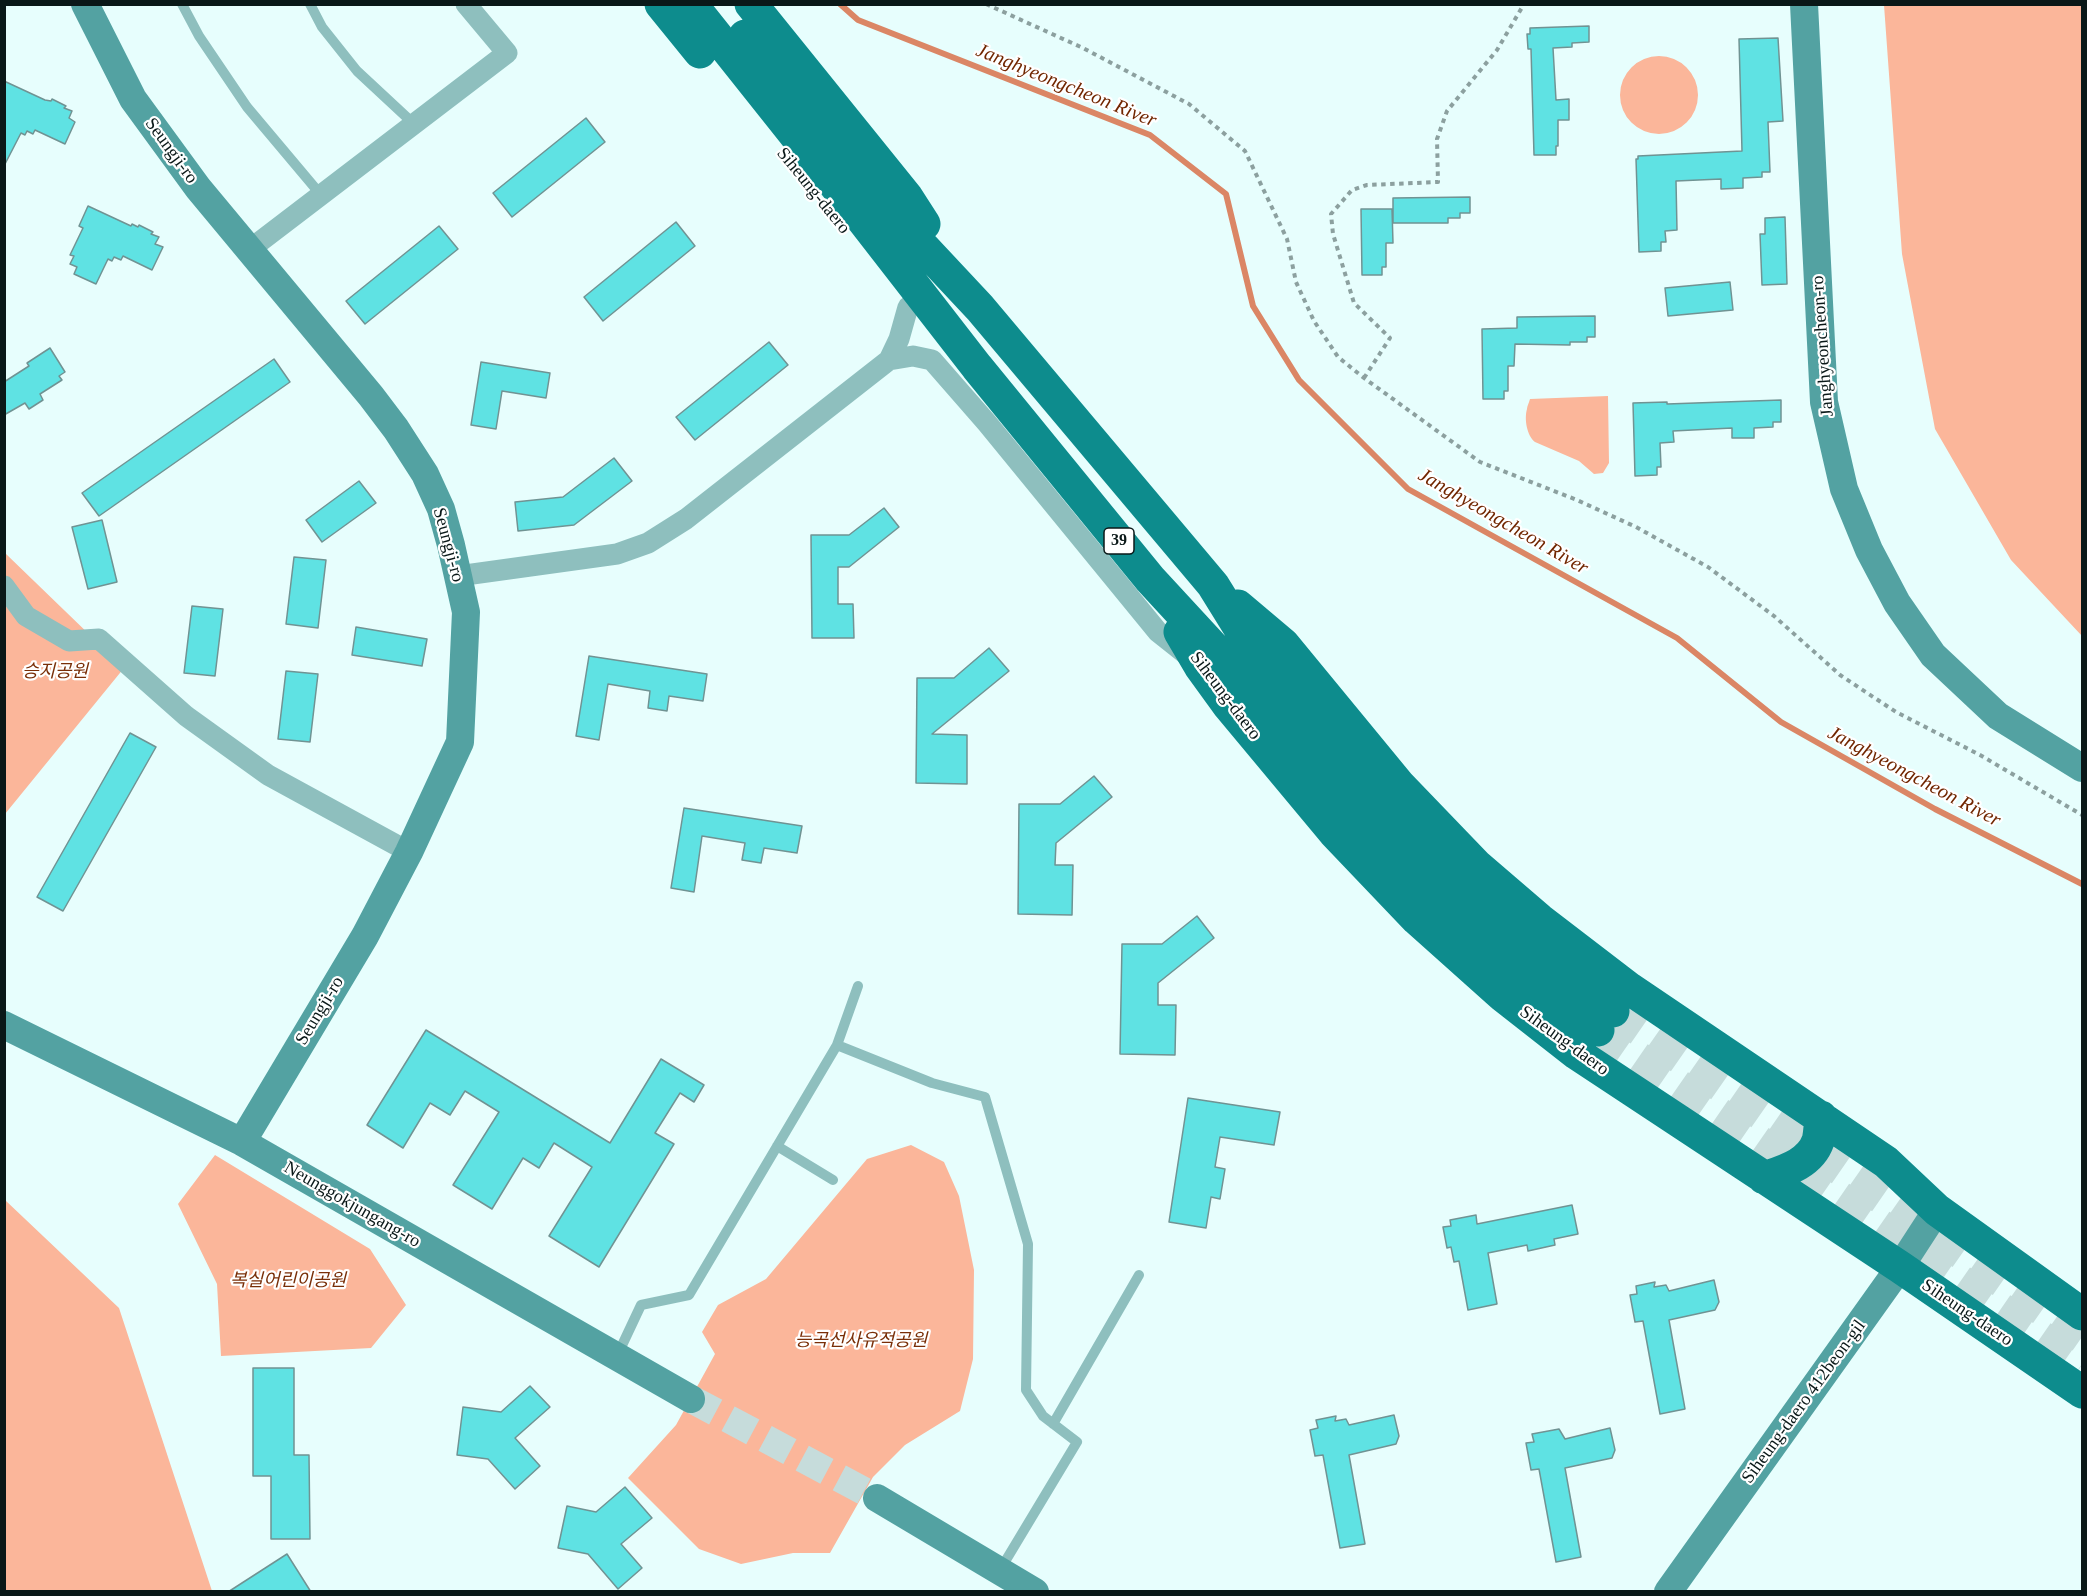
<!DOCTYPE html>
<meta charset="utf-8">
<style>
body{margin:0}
#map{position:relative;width:2087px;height:1596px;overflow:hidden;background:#e7fefd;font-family:"Times New Roman",serif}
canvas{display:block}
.frame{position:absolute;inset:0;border:6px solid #0a1818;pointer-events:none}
</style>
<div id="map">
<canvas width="2087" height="1596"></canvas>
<div class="frame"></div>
</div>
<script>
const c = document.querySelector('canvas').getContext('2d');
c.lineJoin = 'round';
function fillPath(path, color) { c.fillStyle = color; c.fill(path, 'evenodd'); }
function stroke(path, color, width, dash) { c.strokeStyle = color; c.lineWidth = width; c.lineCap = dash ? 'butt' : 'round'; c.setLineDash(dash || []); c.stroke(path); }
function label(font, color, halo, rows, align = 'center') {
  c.font = font + ' "Times New Roman","Noto Sans KR",serif'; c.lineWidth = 4.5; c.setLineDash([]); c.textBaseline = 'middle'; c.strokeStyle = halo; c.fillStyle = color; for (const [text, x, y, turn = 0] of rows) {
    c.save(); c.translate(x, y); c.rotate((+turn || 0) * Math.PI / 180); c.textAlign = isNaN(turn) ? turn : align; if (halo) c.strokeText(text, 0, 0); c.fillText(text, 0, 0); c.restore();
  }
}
fillPath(new Path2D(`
 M1884,5H2082V636L2011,560L1935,429L1902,254Z
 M1620 95a39 39 0 1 1 78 0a39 39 0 1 1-78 0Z
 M1608,396L1609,463L1603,473L1594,474L1579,461L1535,442C1527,436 1524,419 1527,409C1527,406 1529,403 1530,399Z
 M5,553L124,668L5,814Z
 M911,1145L944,1162L959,1196L974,1270L973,1359L960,1411L905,1445L873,1477L830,1553H793L741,1564L699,1549L628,1478L676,1425L715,1354L702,1332L718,1305L766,1279L867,1159Z
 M215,1155L370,1249L406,1305L371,1348L221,1356L217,1284L178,1204Z
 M5,1200L119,1308L212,1591H5Z`), '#fbb69a');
stroke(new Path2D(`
 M840,4L858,20L1150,135L1226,194L1253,306L1299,380L1408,489L1677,638L1781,722L1935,809L2082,884`), '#db8665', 6);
const building = new Path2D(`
 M1589,26V42L1572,43V47L1553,48L1556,100L1569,99V120H1558V146H1556V155H1534L1531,49H1528L1527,34H1530V28Z
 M1778,38L1783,121L1768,122L1770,172H1762V177L1743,178V188L1721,189V179L1676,181L1677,230L1665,231L1666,242H1661V251L1639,252L1636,159H1638V156L1742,151L1739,39Z
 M4,81L45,100L51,101L52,99L66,106L64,108L72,111L69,118L75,122L65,144L35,130L33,134L27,131L25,135L21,133L4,166Z
 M586,118L605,142L512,217L493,193Z
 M1470,197V213H1460V218H1448V223H1393V198Z
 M88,206L131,226L132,224L138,227L139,225L153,232L151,234L159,237L155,244L163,247L152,270L123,256L121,260L114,257L112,261L108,259L96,284L74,274L77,267L70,264L74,256L70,255L83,228L79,226Z
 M1361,209H1392L1393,243H1386V267H1382V275H1362Z
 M1785,217L1787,284L1762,285L1760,234H1765V218Z
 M676,222L695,246L603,321L584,297Z
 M439,226L458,249L365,324L346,301Z
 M1730,282L1733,310L1668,316L1665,288Z
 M1595,316V337H1587V342H1570V345L1515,344L1514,366H1508V391H1504V399H1483L1482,329L1517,328V317Z
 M769,342L788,365L695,440L676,417Z
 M50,348L65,372L59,376L62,380L40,394L43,400L29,409L25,403L4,415V382L29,366L27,363Z
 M274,359L290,382L99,516L82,493Z
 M481,362L550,373L546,398L502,391L496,429L471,425Z
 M1781,400V422H1773V427L1754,428V438H1732V428L1673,431L1674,442L1660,443L1661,467H1657V475L1635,476L1633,403L1667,402V404Z
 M614,458L632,481L574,525L518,531L515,502L563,497Z
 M359,481L376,503L322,542L306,520Z
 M884,508L899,527L849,567H838V604H853L854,638H812L811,535H849Z
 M102,520L117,582L88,589L72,527Z
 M294,557L326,560L318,628L286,624Z
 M192,606L223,609L215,676L184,673Z
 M356,627L427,639L422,666L352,655Z
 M989,648L1009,671L932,734L967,735V784L916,783L917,678H954Z
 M589,656L707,674L703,701L669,696L667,711L648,708L650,691L608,684L599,740L576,736Z
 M286,671L318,674L310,742L278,739Z
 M130,733L156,747L63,911L37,897Z
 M1094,776L1112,797L1056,843L1055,865H1073L1072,915L1018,914L1019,804H1060Z
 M684,808L802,826L797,853L764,848L761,863L742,860L745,843L702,836L694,892L671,888Z
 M1197,916L1214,938L1158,983V1005H1176L1175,1055L1120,1054L1122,944H1162Z
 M426,1030L610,1143L661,1059L704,1085L694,1102L680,1093L655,1133L674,1144L599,1267L549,1236L592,1167L554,1143L539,1168L523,1158L492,1209L453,1185L499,1112L465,1091L450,1115L430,1103L403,1148L367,1125Z
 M1188,1098L1280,1112L1274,1145L1220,1137L1215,1167L1225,1169L1220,1199L1211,1197L1206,1228L1169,1222Z
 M1572,1205L1578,1234L1554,1239L1555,1245L1528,1251L1527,1245L1488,1253L1497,1304L1468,1310L1459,1261L1454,1262L1451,1247L1447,1248L1443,1227L1451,1226L1450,1220L1476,1215L1477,1224Z
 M1714,1280L1719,1302L1715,1310L1669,1320L1685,1409L1660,1414L1643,1321L1635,1322L1630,1295L1637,1294L1636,1286L1655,1282L1654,1287L1666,1285L1669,1291Z
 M253,1368H294V1455H309L310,1539H271V1476H253Z
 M530,1386L550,1407L515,1438L540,1466L515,1489L488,1459L457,1455L463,1407L501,1412Z
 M1394,1415L1399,1436L1396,1444L1349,1455L1365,1544L1340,1548L1323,1455L1315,1456L1310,1430L1318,1428L1316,1420L1336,1416L1335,1421L1346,1419L1349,1425Z
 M1610,1428L1615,1450L1612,1458L1565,1468L1581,1557L1556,1562L1539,1469L1531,1470L1526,1443L1534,1442L1532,1434L1559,1429L1565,1439Z
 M625,1487L652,1518L621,1544L642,1568L618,1589L588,1554L558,1548L567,1506L596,1512Z
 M287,1554L311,1592H228Z`);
fillPath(building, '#5fe2e3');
stroke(building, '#709393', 1.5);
stroke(new Path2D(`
 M691,1399L877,1498`), '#c6dcdb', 28, [28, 14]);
stroke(new Path2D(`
 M1613,1011L2082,1337
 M1598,1030L2082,1365`), '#c6dcdb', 33, [33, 16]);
stroke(new Path2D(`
 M986,4L1083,48L1189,104L1245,151L1287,239L1296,282L1314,321L1338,357L1364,378L1480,462L1577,500L1636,527L1708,567L1774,616L1840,675L1896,712L1980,755L2082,815
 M1364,378L1390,338L1354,303L1333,234L1331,214L1352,190L1367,185L1438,182L1437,139L1447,111L1497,50L1524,4`), '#8ca09f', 4, [4.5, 4.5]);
stroke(new Path2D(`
 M182,4L199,36L247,107L321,195
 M310,4L322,27L357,71L414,124
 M837,1045L932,1083L985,1097L1028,1244L1026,1390L1043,1416L1077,1442L1000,1570
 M777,1146L833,1180
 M617,1356L641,1305L689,1295L837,1045L858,986
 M1053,1424L1139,1275`), '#8ebfbe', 10);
stroke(new Path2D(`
 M249,250L507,53L466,4
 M908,307L899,339L889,360L913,356L932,360L987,423L1158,632L1187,655
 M458,576L617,554L648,543L686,519L889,360
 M4,586L26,616L69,641L99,639L186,716L268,775L409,852`), '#8ebfbe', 21);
stroke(new Path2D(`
 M85,4L133,99L198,188L371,396L396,429L425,474L441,509L451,545L466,612L460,742L409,852L365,936L242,1142
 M1804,4L1824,402L1844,489L1869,550L1897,603L1933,655L1998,716L2082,768
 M4,1025L242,1142L691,1399
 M877,1498L1035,1592
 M1668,1592L1900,1267L1937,1210`), '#53a2a2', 28);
stroke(new Path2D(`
 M661,4L700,52
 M691,4L859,215L977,367L1150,579L1246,683L1380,837L1463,922L1527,979L1598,1030
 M751,4L906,196L924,224
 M745,36L878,199L980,308L1213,585L1262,664L1398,820L1482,905L1544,959L1613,1011
 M1238,606L1283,644L1399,785L1476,865L1540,920L1630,989L1886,1162L1937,1210L2082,1314
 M1180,632L1200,666L1229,706L1334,832L1417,919L1502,995L1576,1053L1900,1267L2082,1392
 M1764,1178C1784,1171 1810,1164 1818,1141C1820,1134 1820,1124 1821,1117`), '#0d8c8d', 33);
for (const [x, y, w] of [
 [1119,541,30]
]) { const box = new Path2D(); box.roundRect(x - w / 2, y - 13, w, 26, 4.5); c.fillStyle = '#fff'; c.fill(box); stroke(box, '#0a1818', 1.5); }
label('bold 16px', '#0a1818', null, [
 ["39",1119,541]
]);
label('18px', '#0a1818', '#fff', [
 ["Seungji-ro",171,151,54],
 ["Siheung-daero",813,191,51],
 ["Janghyeoncheon-ro",1823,346,-94],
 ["Seungji-ro",448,545,75],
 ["Siheung-daero",1225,696,53],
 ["Seungji-ro",320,1011,-59],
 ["Siheung-daero",1564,1041,36],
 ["Neunggokjungang-ro",352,1205,30],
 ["Siheung-daero",1967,1313,34],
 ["Siheung-daero 412beon-gil",1804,1402,-54]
]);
label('italic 18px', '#792e07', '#fff', [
 ["승지공원",55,672],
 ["복실어린이공원",288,1281],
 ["능곡선사유적공원",861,1341]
]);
label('italic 20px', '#712600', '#fff', [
 ["Janghyeongcheon River",1066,86,22],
 ["Janghyeongcheon River",1503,522,30],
 ["Janghyeongcheon River",1914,777,28]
]);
</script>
